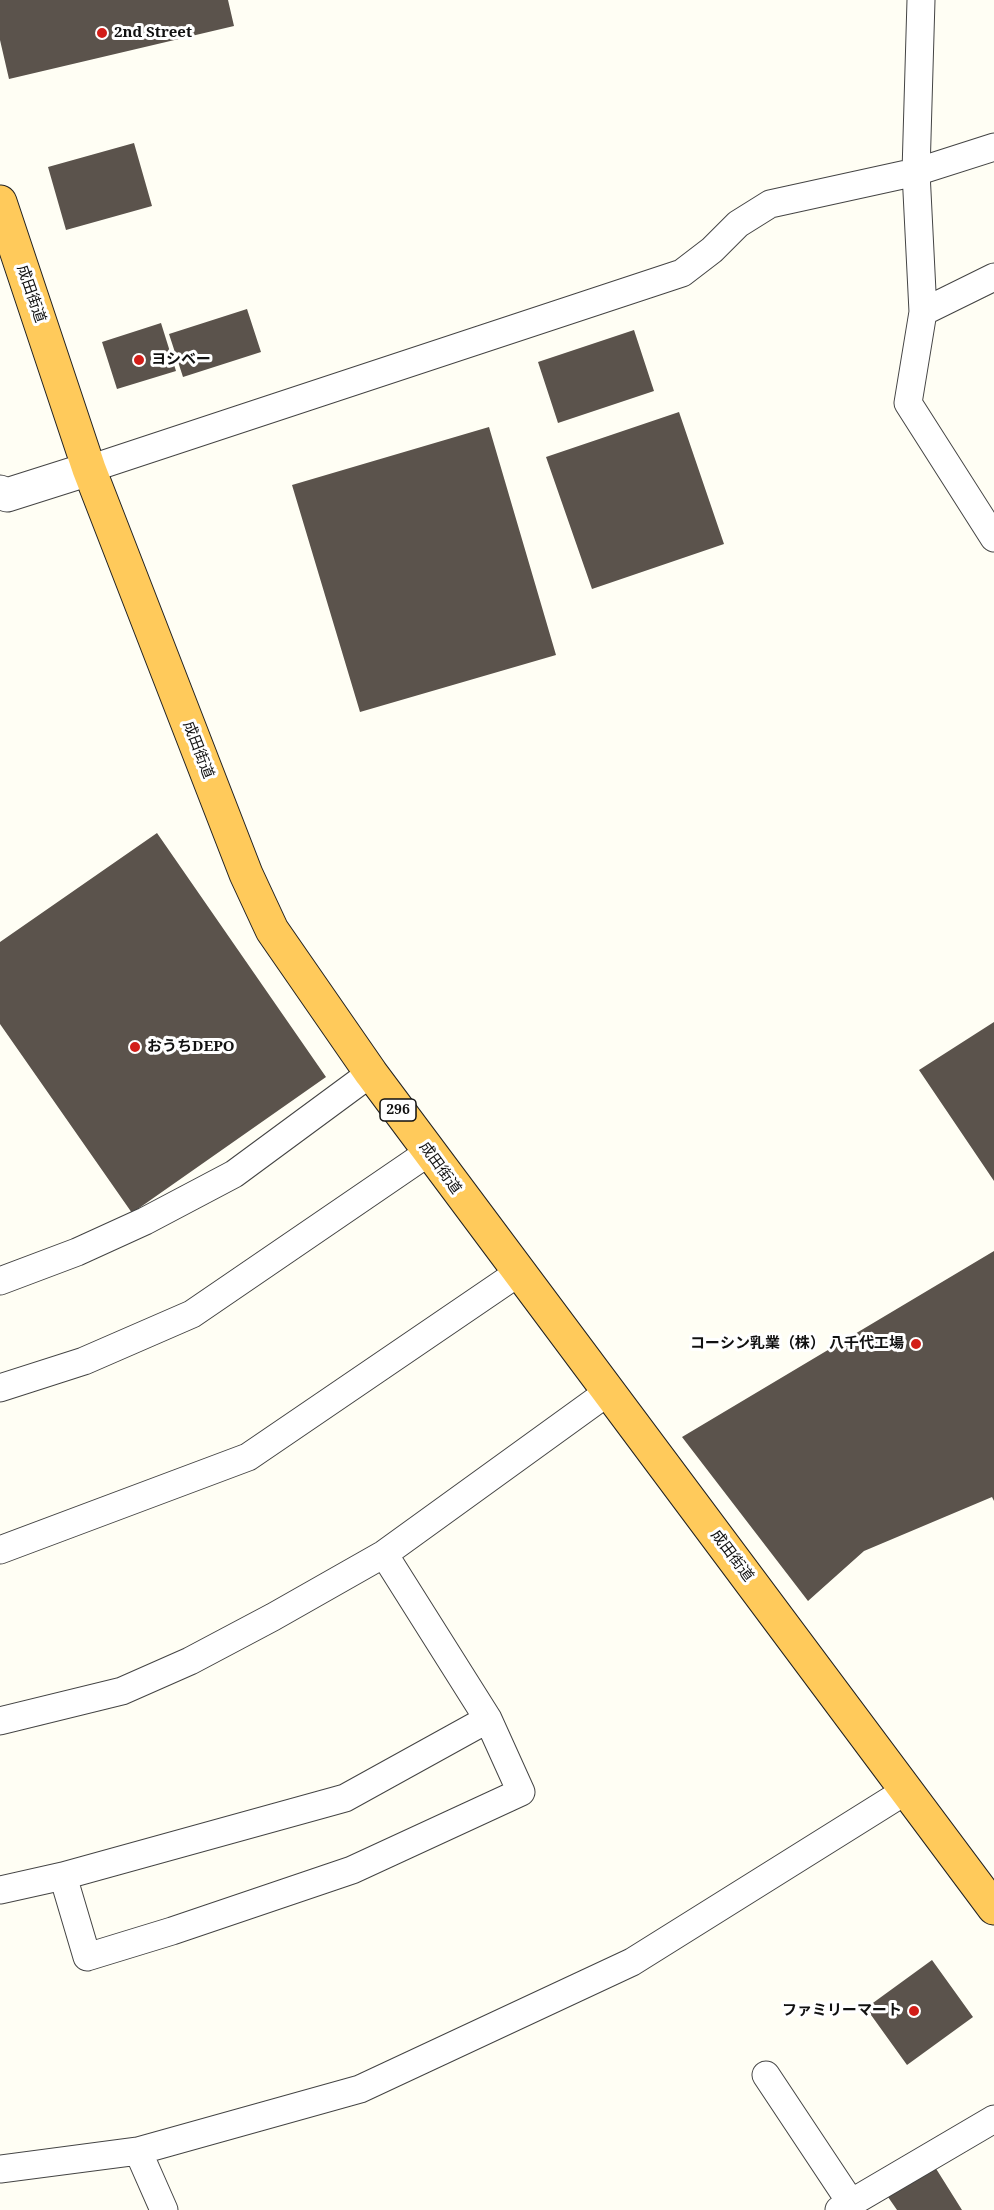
<!DOCTYPE html>
<meta charset="utf-8">
<style>
body{margin:0}
canvas{display:block;background:#fffef4}
</style>
<canvas width="994" height="2210"></canvas>
<script>
const c = document.querySelector('canvas').getContext('2d');
c.lineJoin = 'round';
function fillPath(path, color) { c.fillStyle = color; c.fill(path, 'evenodd'); }
function stroke(path, color, width, dash) { c.strokeStyle = color; c.lineWidth = width; c.lineCap = dash ? 'butt' : 'round'; c.setLineDash(dash || []); c.stroke(path); }
function label(font, color, halo, rows, align = 'center') {
  c.font = font + ' "Noto Serif","Noto Sans JP",serif'; c.lineWidth = 6; c.setLineDash([]); c.textBaseline = 'middle'; c.strokeStyle = halo; c.fillStyle = color; for (const [text, x, y, turn = 0] of rows) {
    c.save(); c.translate(x, y); c.rotate((+turn || 0) * Math.PI / 180); c.textAlign = isNaN(turn) ? turn : align; if (halo) c.strokeText(text, 0, 0); c.fillText(text, 0, 0); c.restore();
  }
}
fillPath(new Path2D(`
 M0,0H228L234,26L9,79L0,40Z
 M134,143L152,206L66,230L48,167Z
 M247,309L261,352L183,377L169,334Z
 M161,323L176,371L117,389L102,342Z
 M634,330L654,391L558,423L538,362Z
 M679,412L724,544L592,589L546,457Z
 M489,427L556,655L360,712L292,485Z
 M157,833L326,1077L132,1213L0,1024V942Z
 M994,1022V1181L919,1070Z
 M994,1251V1501L992,1497L864,1551L808,1601L682,1437Z
 M932,1960L973,2017L907,2065L866,2008Z
 M935,2167L962,2210H897L888,2197Z`), '#5b534c');
const minor = new Path2D(`
 M921,0L916,172L923,312L994,277
 M923,312L908,403L994,538
 M89,469L682,273L712,250L738,224L770,204L916,172L994,147
 M0,1281L77,1252L145,1221L234,1174L371,1073
 M0,1388L84,1361L192,1314L429,1152
 M0,1550L248,1457L518,1273
 M0,1721L122,1691L190,1661L273,1617L384,1554L608,1392
 M63,1876L345,1798L488,1719
 M0,1890L63,1876L87,1957L172,1931L352,1870L521,1792L488,1719L384,1554
 M766,2075L851,2203
 M138,2151L360,2089L632,1962L907,1790
 M0,2169L138,2151L164,2210
 M839,2210L994,2119`);
const tertiary = new Path2D(`
 M0,492L7,495L89,469`);
const trunk = new Path2D(`
 M0,202L89,469L246,874L272,930L371,1073L994,1908`);
stroke(minor, '#444', 29);
stroke(tertiary, '#444', 35);
stroke(trunk, '#222', 35);
stroke(minor, '#fff', 27);
stroke(tertiary, '#fff', 33);
stroke(trunk, '#ffca5b', 33);
for (const [x, y, r, color] of [
 [102,33,6,"#d21d18"],
 [139,360,6,"#d21d18"],
 [135,1047,6,"#d21d18"],
 [916,1344,6,"#d21d18"],
 [914,2011,6,"#d21d18"]
]) { const dot = new Path2D(); dot.arc(x, y, r, 0, 2 * Math.PI); c.fillStyle = color; c.fill(dot); stroke(dot, '#fff', 2); }
for (const [x, y, w] of [
 [398,1110,36]
]) { const box = new Path2D(); box.roundRect(x - w / 2, y - 11, w, 22, 4.5); c.fillStyle = '#fff'; c.fill(box); stroke(box, '#111', 1.5); }
label('bold 14px', '#111', null, [
 ["296",398,1110]
]);
label('bold 15px', '#111', '#fff', [
 ["2nd Street",114,33],
 ["ヨシベー",151,360],
 ["おうちDEPO",147,1047],
 ["コーシン乳業（株） 八千代工場",904,1344,"right"],
 ["ファミリーマート",902,2011,"right"]
], 'left');
label('15px', '#111', '#fff', [
 ["成田街道",31,294,71],
 ["成田街道",198,750,69],
 ["成田街道",440,1168,54],
 ["成田街道",732,1556,53]
]);
</script>
